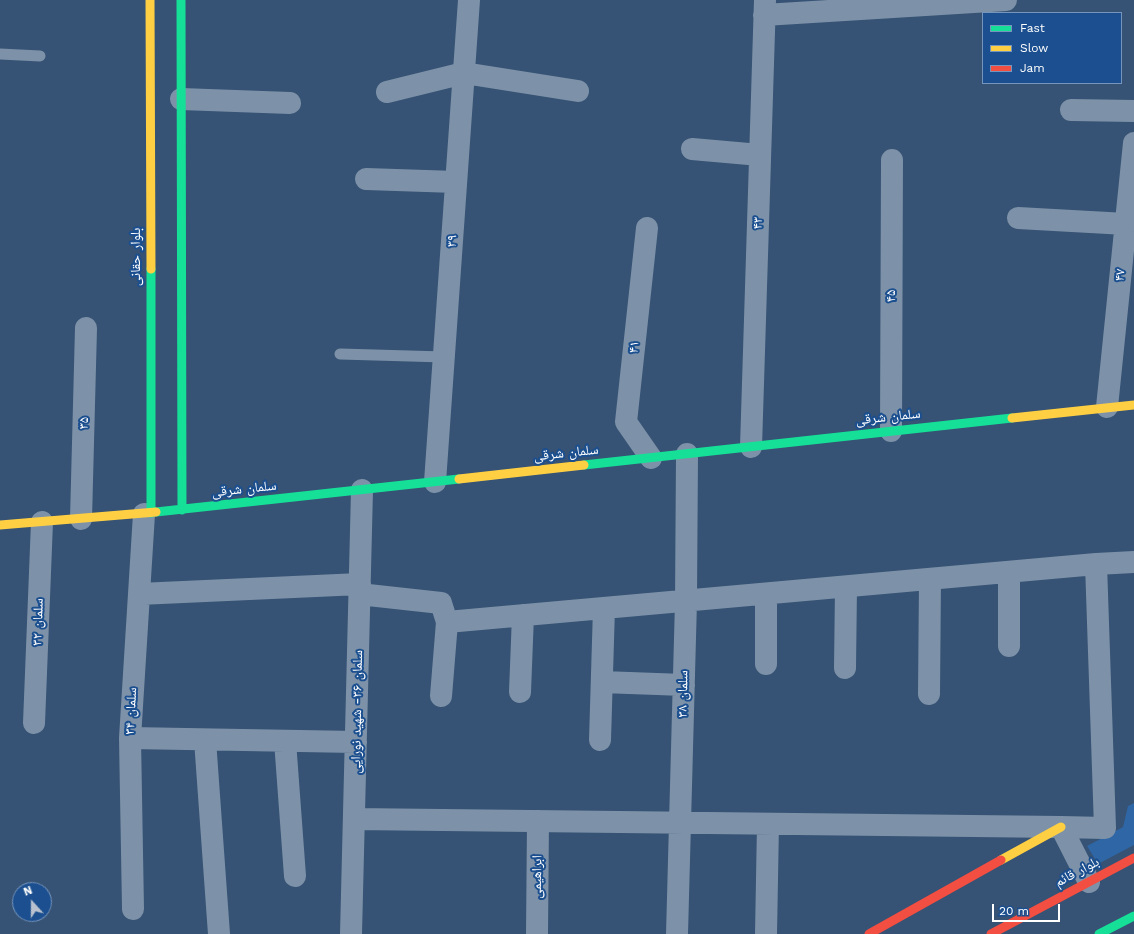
<!DOCTYPE html>
<meta charset="utf-8">
<style>
body{margin:0}
#map{position:relative;width:1134px;height:934px;overflow:hidden;background:#365274;font-family:"Work Sans",sans-serif}
canvas{display:block}
.legend{position:absolute;left:982px;top:12px;width:140px;height:72px;box-sizing:border-box;background:#1b4f8f;border:1px solid #7695bc;margin:0;padding:5px 7px;list-style:none;font-size:12px;color:#fff}
.legend li{display:flex;align-items:center;gap:8px;height:20px}
.legend b{width:20px;border:1px solid #7695bc}
.north{position:absolute;left:12px;top:882px;width:40px;height:40px;box-sizing:border-box;background:#1b4f8f;border:1px solid #7695bc;border-radius:50%;rotate:339deg;font-size:11px;font-weight:700;line-height:16px;text-align:center;color:#fff}
.north::after{content:'';display:block;margin:auto;width:14px;height:18px;background:#b9c2ce;clip-path:polygon(50% 0,100% 100%,50% 72%,0 100%)}
.scale{position:absolute;left:992px;top:904px;width:68px;height:18px;box-sizing:border-box;border:2px solid #fff;border-top:0;padding-left:5px;font-size:12px;line-height:14px;white-space:nowrap;color:#fff;-webkit-text-stroke:3px #1b4f8f;paint-order:stroke}
</style>
<div id="map">
<canvas width="1134" height="934"></canvas>
<ul class="legend">
<li><b style="height:5px;background:#16e098"></b>Fast</li>
<li><b style="height:5px;background:#ffcf43"></b>Slow</li>
<li><b style="height:5px;background:#f24e42"></b>Jam</li>
</ul>
<div class="north">N</div>
<div class="scale">20 m</div>
</div>
<script>
const c = document.querySelector('canvas').getContext('2d');
c.lineJoin = 'round';
function fillPath(path, color) { c.fillStyle = color; c.fill(path, 'evenodd'); }
function stroke(path, color, width, dash) { c.strokeStyle = color; c.lineWidth = width; c.lineCap = dash ? 'butt' : 'round'; c.setLineDash(dash || []); c.stroke(path); }
function label(font, color, halo, rows, align = 'center') {
  c.font = font + ' "Work Sans","Noto Naskh Arabic",sans-serif'; c.lineWidth = 4; c.setLineDash([]); c.textBaseline = 'middle'; c.strokeStyle = halo; c.fillStyle = color; for (const [text, x, y, turn = 0] of rows) {
    c.save(); c.translate(x, y); c.rotate((+turn || 0) * Math.PI / 180); c.textAlign = isNaN(turn) ? turn : align; if (halo) c.strokeText(text, 0, 0); c.fillText(text, 0, 0); c.restore();
  }
}
fillPath(new Path2D(`
 M1134,803V845L1098,864L1087,846L1123,827L1128,806Z`), '#2f66a5');
stroke(new Path2D(`
 M0,54L40,56
 M340,354L444,357`), '#7d92a8', 11);
stroke(new Path2D(`
 M764,15L1006,0
 M387,92L464,73L578,91
 M181,99L290,103
 M1071,110L1134,111
 M692,149L760,155
 M366,179L456,182
 M1018,218L1126,224
 M647,228L626,422L651,458
 M1107,407L1134,143
 M891,431L892,160
 M751,447L765,0
 M435,482L469,0
 M81,519L86,328
 M139,594L360,584
 M359,594L441,603L447,622L1096,564L1134,562
 M766,594V664
 M1009,646V572
 M845,668L846,587
 M602,682L684,685
 M520,692L523,615
 M929,694L930,579
 M441,696L447,622
 M34,723L42,522
 M130,738L356,742
 M205,740L219,934
 M600,740L604,608
 M285,741L295,876
 M354,819L1061,827L1089,882
 M1061,827L1105,828L1096,564
 M133,909L130,738L144,514
 M351,934L362,490
 M537,934L538,821
 M677,934L686,601L687,454
 M766,934L768,824`), '#7d92a8', 22);
stroke(new Path2D(`
 M181,0L182,510
 M151,269V513
 M584,465L1012,418
 M156,512L459,479
 M1099,934L1134,916`), '#16e098', 9);
stroke(new Path2D(`
 M150,0L151,269
 M1012,418L1134,405
 M459,479L584,465
 M0,525L156,512
 M1001,860L1061,827`), '#ffcf43', 9);
stroke(new Path2D(`
 M869,934L1001,860
 M991,934L1134,858`), '#f24e42', 9);
label('14px', '#fff', '#1b4f8f', [
 ["۴۳",758,223,-88],
 ["۳۹",452,241,-86],
 ["بلوار حقانی",136,257,-90],
 ["۴۷",1120,275,-84],
 ["۴۵",891,296,-90],
 ["۴۱",634,347,-84],
 ["سلمان شرقی",888,417,-6],
 ["۳۵",84,423,-88],
 ["سلمان شرقی",566,453,-6],
 ["سلمان شرقی",244,489,-6],
 ["سلمان ۳۲",38,622,-88],
 ["سلمان ۳۸",683,694,-89],
 ["سلمان ۳۴",131,711,-87],
 ["سلمان ۳۶- شهید نورایی",357,712,-89],
 ["بلوار قائم",1077,872,-28],
 ["ابراهیمی",537,877,-89]
]);
</script>
